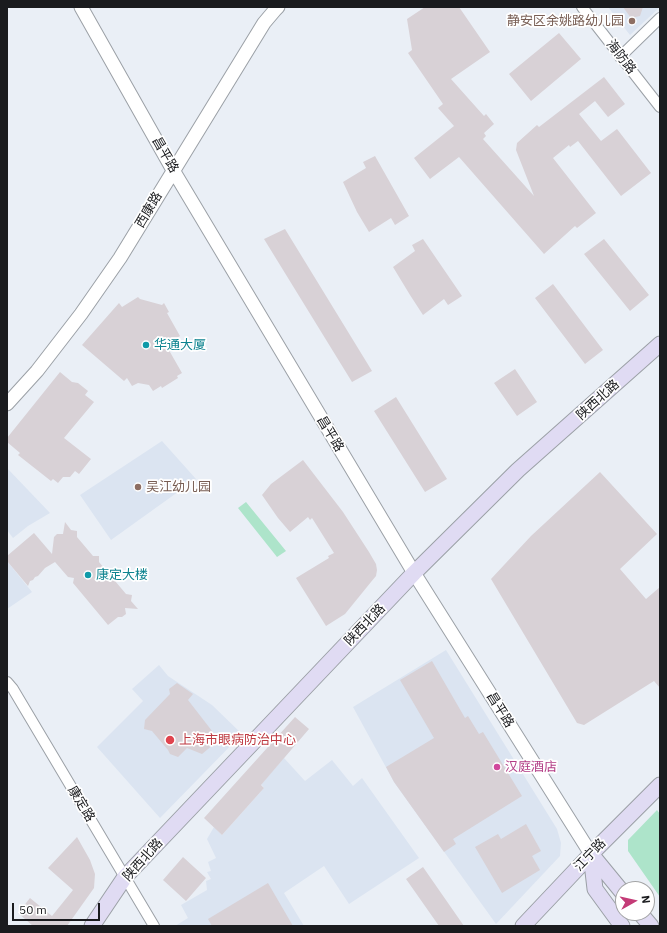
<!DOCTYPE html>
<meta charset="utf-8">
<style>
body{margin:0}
#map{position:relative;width:667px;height:933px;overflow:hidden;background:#eaeff6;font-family:"IBM Plex Sans",sans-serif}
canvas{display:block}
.frame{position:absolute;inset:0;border:8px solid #1a1b1e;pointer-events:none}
.north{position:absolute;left:615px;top:881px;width:40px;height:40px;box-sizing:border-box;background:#fff;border:1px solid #a3a4a5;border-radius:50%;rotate:82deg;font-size:11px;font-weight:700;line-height:16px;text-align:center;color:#1a1b1e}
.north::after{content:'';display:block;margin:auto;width:14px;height:18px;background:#c43b77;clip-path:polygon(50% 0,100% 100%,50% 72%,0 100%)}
.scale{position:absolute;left:12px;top:903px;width:88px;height:18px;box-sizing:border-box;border:2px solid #1a1b1e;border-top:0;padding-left:5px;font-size:12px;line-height:14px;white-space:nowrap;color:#1a1b1e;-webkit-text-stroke:3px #fff;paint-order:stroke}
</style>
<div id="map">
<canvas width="667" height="933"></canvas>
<div class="frame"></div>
<div class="north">N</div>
<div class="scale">50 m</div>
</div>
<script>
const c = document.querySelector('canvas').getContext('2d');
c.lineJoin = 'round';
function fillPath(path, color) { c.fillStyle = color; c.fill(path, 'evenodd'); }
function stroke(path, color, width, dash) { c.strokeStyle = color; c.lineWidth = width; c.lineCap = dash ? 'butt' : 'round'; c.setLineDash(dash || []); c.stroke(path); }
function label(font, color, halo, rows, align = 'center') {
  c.font = font + ' "IBM Plex Sans","Noto Sans SC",sans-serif'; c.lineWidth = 3.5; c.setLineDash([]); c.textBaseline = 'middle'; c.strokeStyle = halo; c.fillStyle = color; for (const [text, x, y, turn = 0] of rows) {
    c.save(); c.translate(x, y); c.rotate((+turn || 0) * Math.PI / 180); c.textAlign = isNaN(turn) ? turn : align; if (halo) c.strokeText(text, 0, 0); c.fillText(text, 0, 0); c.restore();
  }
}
fillPath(new Path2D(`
 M608,7H660L630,35Z
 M162,441L196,479L111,540L80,495Z
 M7,468L50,513L28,526L13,538L7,530Z
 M7,561L32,592L7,609Z
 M446,650L557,829L561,843L560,856L496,924L394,782L353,707Z
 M159,665L168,676L212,705L242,734L160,818L97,747L143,701L132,689Z
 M284,758L305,781L332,760L353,786L362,778L419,858L349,904L324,866L284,893L304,926H175L188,918L181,905L207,890L206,881L211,879L207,872L211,871L208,862L216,858L207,839L214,827L222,835L264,788L261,784Z`), '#dbe4f1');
fillPath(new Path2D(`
 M246,502L286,551L277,557L238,508Z
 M657,810L660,814V897L628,851V840Z`), '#ade4ca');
fillPath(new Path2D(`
 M425,7H459L490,52L451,79L484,116L486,114L494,124L484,133L486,136L483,139L534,196L516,150L517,143L537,125L539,127L604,77L625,104L608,117L595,101L579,114L601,141L617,129L651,173L621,196L578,141L570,147L569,145L553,158L596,213L577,228L575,226L544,254L459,157L430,179L414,158L454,126L438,108L443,104L408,53L412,50L407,19Z
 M623,7H643L640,16L631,18Z
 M559,33L581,59L531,101L509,74Z
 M375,156L409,216L395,225L391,218L369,232L357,212L343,182L366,168L363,162Z
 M285,229L372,371L352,382L264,239Z
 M423,239L462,296L448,305L444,299L423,315L410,295L393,267L415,251L412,245Z
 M604,239L649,295L630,311L584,254Z
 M553,284L603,350L585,364L535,298Z
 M138,297L140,299L162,305L164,303L169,312L167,313L180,336L166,345L182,373L177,376L178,378L162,388L161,386L153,391L149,385L138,383L132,386L127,378L124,381L82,345L119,303L122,307Z
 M515,369L537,402L517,416L494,383Z
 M60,372L72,382L78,383L88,391L85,395L94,402L64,438L91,459L79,474L75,471L70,477H63L58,483L53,479L51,481L18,455L20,453L7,442V438Z
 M396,397L447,479L425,492L374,411Z
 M303,460L343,512L369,552L376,564L377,570L376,576L371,582L345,614L326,626L296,578L329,558L328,556L334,553L312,518L310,520L308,517L290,532L278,518L262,495L271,484Z
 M600,472L657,534L620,569L646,599L660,587V688L654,681L584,725L577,723L491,579L531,536Z
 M65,522L71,530L77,531V537L93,556H99V562L104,568L110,569V575L126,594L132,595L131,601L138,609L125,608L126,614L122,617H118L108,625L73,583L74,578L68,577L55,562L45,568L38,576L35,577L33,580L30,581L28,586L7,561V556L34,533L52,554L54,537L57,534H63Z
 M432,661L465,718L468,716L479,734L483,732L522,796L453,839L456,844L444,852L394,782L386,767L434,738L400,680Z
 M177,683L193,694L188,700L219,740L202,754L187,748L178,757L170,754L168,750L152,731L144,729L145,720L170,694L169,689Z
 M295,717L309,729L261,785L264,788L222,835L204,818Z
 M526,824L541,851L532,856L540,870L502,893L475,847L498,834L501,839Z
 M77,837L90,860L95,874L94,888L67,926H33L18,913L30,898L52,916L73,890L48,868Z
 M183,857L206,878L186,901L163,880Z
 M423,867L464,926H439L406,879Z
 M268,883L293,926H212L208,919Z`), '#d8d1d6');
const minor = new Path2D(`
 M582,7L660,107
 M620,57L660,18
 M7,682L13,689L154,926`);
const tertiary = new Path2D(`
 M81,7L173,170L414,573L591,854
 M7,404L37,371L81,314L120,258L264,23L275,10L278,7`);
const secondary = new Path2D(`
 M591,854L595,889L622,926
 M591,854L623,893
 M640,913L651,926
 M92,926L125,877L414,573L518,470L660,344
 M523,926L591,854L660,785`);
stroke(minor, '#9ba0a6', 12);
stroke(tertiary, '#9ba0a6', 15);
stroke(secondary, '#9ba0a6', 17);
stroke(minor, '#fff', 10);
stroke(tertiary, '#fff', 13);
stroke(secondary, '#e0dbf3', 15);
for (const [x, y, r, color] of [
 [632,21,4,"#8d6e63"],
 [146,345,4,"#0f9aa8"],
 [138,487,4,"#8d6e63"],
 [88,575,4,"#0f9aa8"],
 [170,740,5,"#e0444e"],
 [497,767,4,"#d1479c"]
]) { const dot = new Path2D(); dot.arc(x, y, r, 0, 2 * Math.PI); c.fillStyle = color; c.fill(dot); stroke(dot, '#fff', 1.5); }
label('13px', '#785e54', '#fff', [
 ["静安区余姚路幼儿园",624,21],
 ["吴江幼儿园",146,487,"left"]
], 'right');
label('13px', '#1a1b1e', '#fff', [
 ["海防路",621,57,52],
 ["昌平路",165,155,60],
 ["西康路",149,210,-59],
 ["陕西北路",598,400,-42],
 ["昌平路",330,434,59],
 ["陕西北路",365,625,-46],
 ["昌平路",500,710,58],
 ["康定路",81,804,59],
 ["江宁路",590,855,-46],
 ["陕西北路",143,860,-48]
]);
label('13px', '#0d838f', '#fff', [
 ["华通大厦",154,345],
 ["康定大楼",96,575]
], 'left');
label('13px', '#be3a42', '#fff', [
 ["上海市眼病防治中心",179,740]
], 'left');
label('13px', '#b23c85', '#fff', [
 ["汉庭酒店",505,767]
], 'left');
</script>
